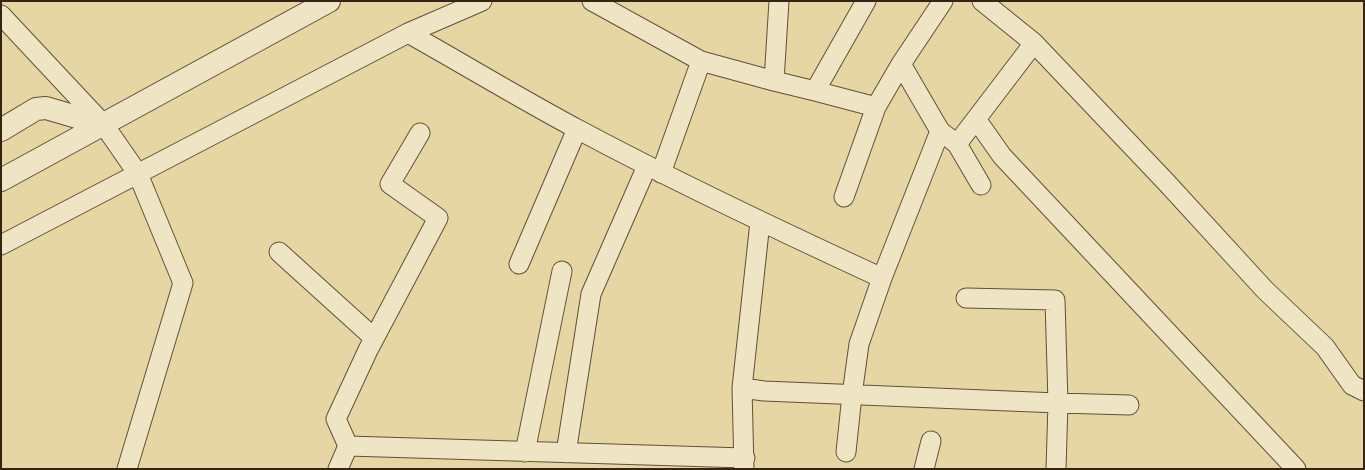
<!DOCTYPE html>
<style>
body{margin:0}
#map{position:relative;width:1365px;height:470px;overflow:hidden;background:#e6d6a3;font-family:"IM FELL English",serif}
canvas{display:block}
.frame{position:absolute;inset:0;border:2px solid #352415;pointer-events:none}
</style>
<div id="map">
<canvas width="1365" height="470"></canvas>
<div class="frame"></div>
</div>
<script>
const c = document.querySelector('canvas').getContext('2d');
c.lineJoin = 'round';
function stroke(path, color, width, dash) { c.strokeStyle = color; c.lineWidth = width; c.lineCap = dash ? 'butt' : 'round'; c.setLineDash(dash || []); c.stroke(path); }
const minor = new Path2D(`
 M482,1L408,33C465,65 521,99 579,130C678,183 780,231 882,278
 M592,1L701,61L774,81L815,91L876,107
 M982,1L1034,43L1166,182L1265,290L1325,347L1352,385L1364,391
 M1,15L104,125L138,174L183,283L127,469
 M901,64L940,131L957,144L981,185
 M774,81L779,1
 M815,91L866,1
 M976,119L1002,156L1296,469
 M957,144L1034,43
 M661,173L701,61
 M844,197L876,107L901,64L943,1
 M1,245L408,33
 M279,252L374,338
 M519,264L577,129
 M742,388L764,391L1058,403L1055,300L966,298
 M348,446L336,419L368,350L438,218L390,184L420,133
 M525,452L562,271
 M846,452L852,395L859,344L882,278L940,131
 M566,453L591,294L647,166
 M338,469L348,446L745,458
 M744,469L742,388L760,222
 M924,469L931,441
 M1056,469L1058,403L1129,405`);
const tertiary = new Path2D(`
 M1,130L36,109L46,108L104,125
 M1,180L329,1`);
stroke(minor, '#615038', 21);
stroke(tertiary, '#615038', 24);
stroke(minor, '#efe4c3', 19);
stroke(tertiary, '#efe4c3', 22);
</script>
